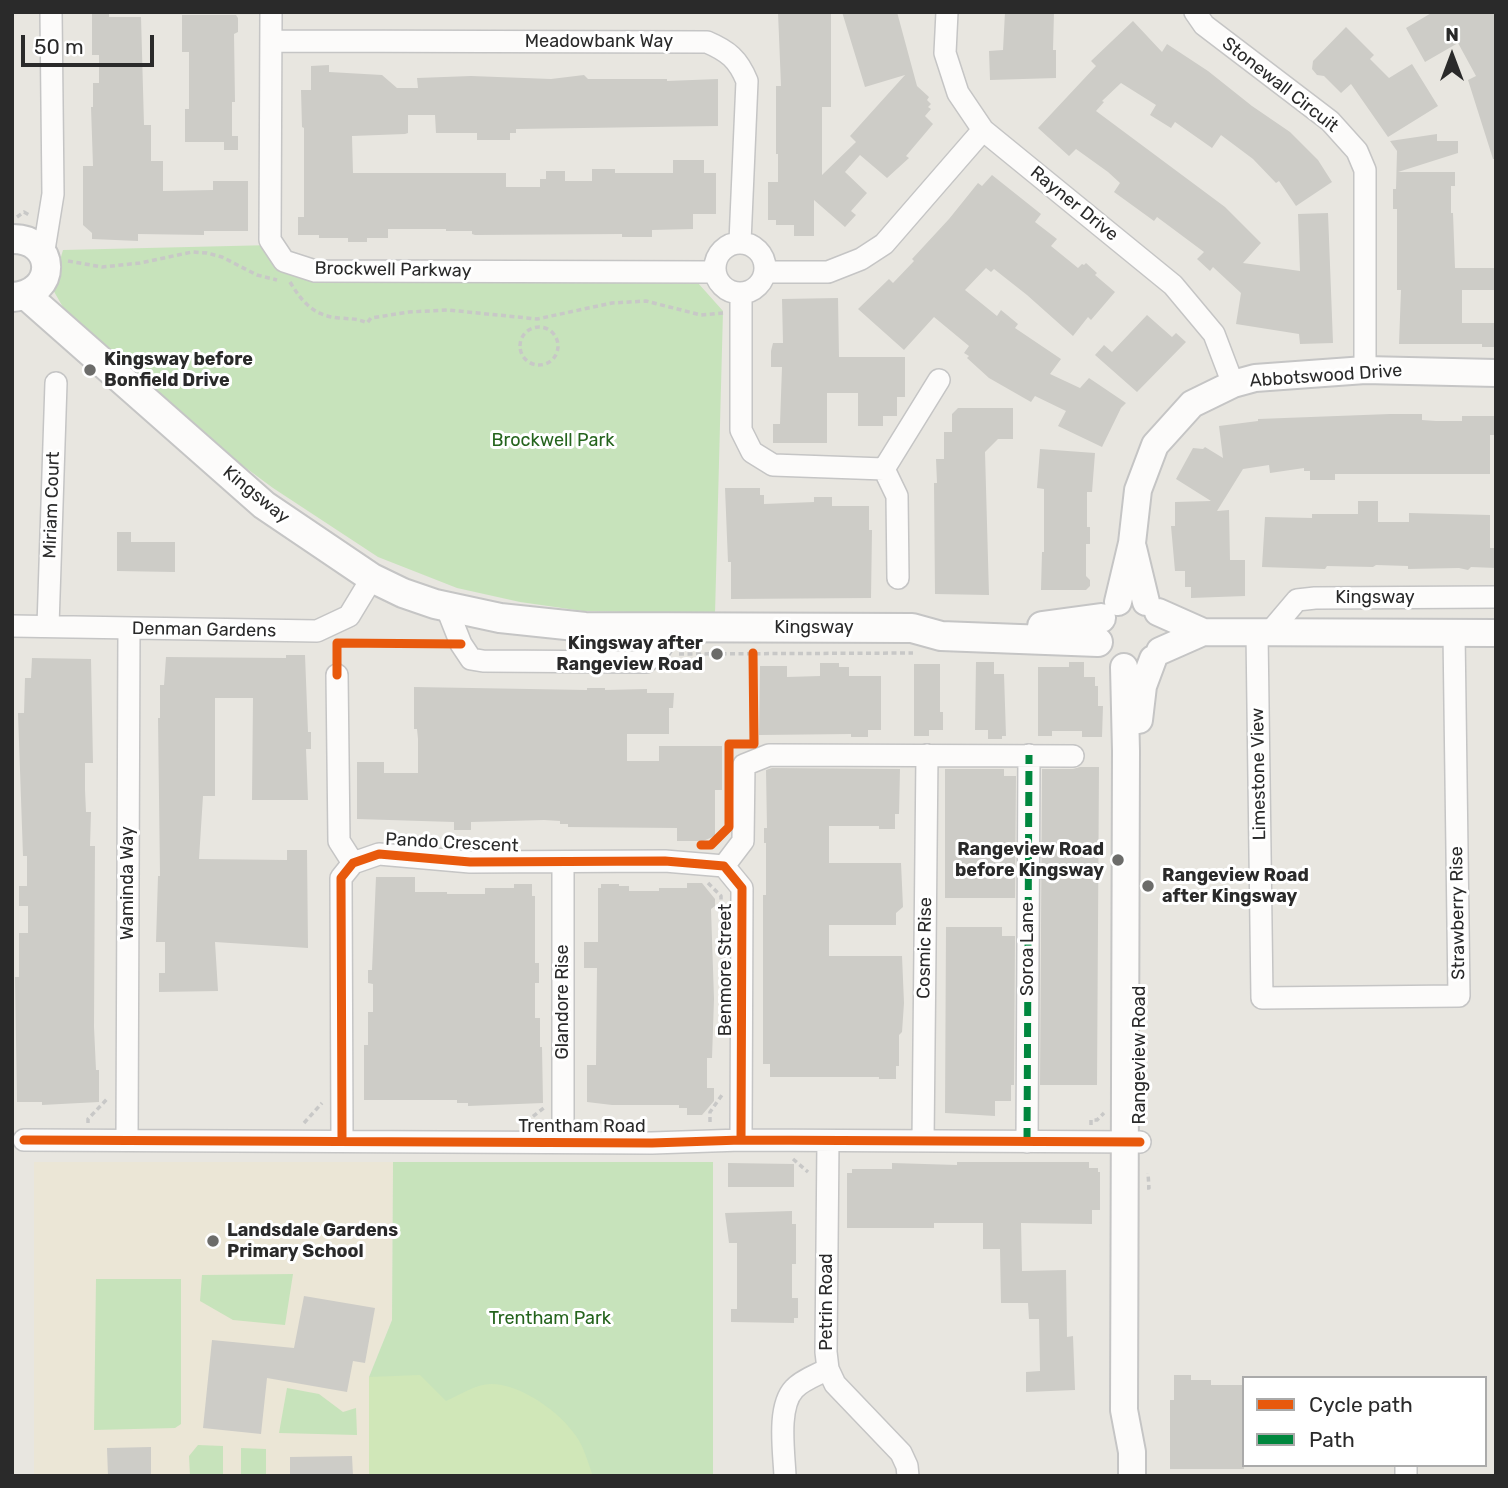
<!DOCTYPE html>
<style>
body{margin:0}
#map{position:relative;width:1508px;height:1488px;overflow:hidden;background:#e8e6e0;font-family:Rubik,sans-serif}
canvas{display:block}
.frame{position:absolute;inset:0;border:14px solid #2a2a2a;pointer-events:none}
.legend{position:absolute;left:1242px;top:1376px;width:245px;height:91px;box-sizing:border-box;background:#fff;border:2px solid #aaa;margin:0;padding:9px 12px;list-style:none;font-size:21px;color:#2a2a2a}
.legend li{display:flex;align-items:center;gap:14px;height:35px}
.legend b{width:35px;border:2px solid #aaa}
.north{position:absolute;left:1417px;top:21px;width:70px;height:70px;-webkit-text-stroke:5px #fff;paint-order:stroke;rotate:0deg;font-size:19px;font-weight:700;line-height:28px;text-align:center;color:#2a2a2a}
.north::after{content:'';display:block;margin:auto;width:24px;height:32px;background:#2a2a2a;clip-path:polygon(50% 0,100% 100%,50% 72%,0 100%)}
.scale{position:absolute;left:21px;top:35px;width:133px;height:32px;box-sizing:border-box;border:4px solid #2a2a2a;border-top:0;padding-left:9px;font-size:21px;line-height:24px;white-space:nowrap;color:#2a2a2a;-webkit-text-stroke:5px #fff;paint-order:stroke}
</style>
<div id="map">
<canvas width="1508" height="1488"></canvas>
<div class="frame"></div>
<ul class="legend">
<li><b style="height:9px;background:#e8590c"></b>Cycle path</li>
<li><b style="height:9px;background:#00873e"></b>Path</li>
</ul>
<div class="north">N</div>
<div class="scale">50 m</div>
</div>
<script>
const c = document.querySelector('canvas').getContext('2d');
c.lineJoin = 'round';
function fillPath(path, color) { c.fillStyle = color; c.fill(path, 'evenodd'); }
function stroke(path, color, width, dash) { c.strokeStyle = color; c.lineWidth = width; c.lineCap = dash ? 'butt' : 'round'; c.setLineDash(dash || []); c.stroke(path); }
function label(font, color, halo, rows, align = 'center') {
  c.font = font + ' Rubik,sans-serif'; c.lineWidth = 6; c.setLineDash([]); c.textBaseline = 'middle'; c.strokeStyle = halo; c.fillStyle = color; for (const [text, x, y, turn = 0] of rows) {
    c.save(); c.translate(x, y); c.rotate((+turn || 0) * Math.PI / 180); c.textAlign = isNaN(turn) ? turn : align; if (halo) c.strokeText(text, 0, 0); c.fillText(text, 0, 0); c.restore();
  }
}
fillPath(new Path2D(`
 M34,1162H393L392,1320L369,1377V1476H34Z`), '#ebe6d6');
fillPath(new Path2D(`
 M273,245L297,265L698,283L723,311L715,614L583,611L520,602L457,588L378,557L273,488L88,351L52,288L63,250Z
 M393,1162H713V1476H369V1377L392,1320Z
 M293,1274L285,1325L233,1320L200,1301L202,1275Z
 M96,1279H181V1424L175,1428L94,1430Z
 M287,1388L319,1394L343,1412L356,1408L357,1435L279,1433Z
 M198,1445L223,1446V1476H190L189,1456Z
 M241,1448L266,1449V1476H241Z`), '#c7e3bb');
fillPath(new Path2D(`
 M420,1375L446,1401C460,1395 476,1384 491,1384C521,1384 560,1412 576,1436C584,1447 588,1463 593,1476H369V1377Z`), '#d0e7b8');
fillPath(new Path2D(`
 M92,12H109V17H141L144,125H151V161H163V191L213,190V181H248V231H204V235L138,234V241L92,239V233L83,225V166H93L91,107H93V83H99V55H92Z
 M778,12H831V107H822V175L856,142L850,136L905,75L865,87L842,12H897L917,86L929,97L927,100L931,104L928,107L931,109L925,116L933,124L906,156L909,158L887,178L860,155L845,172L867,193L851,211L856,215L845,227L814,200V236H794V225H776V220H768V182H778V154H776V86H781Z
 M1005,12H1054L1053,50H1056V78L990,80L989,51L1003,50Z
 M1433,12H1493L1496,18V159H1493L1468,80L1476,76L1458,43L1425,62L1406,28Z
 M182,15H236L238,18V32L234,34L235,102H232V136H238V150H224V142H185V109H189V52H182Z
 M1133,21L1162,52L1167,44L1208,71L1252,106L1290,132L1318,160L1332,182L1296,206L1279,181L1276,183L1253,159L1221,135L1212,148L1175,122L1171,128L1150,115L1156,105L1121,83L1102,101L1104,102L1096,111L1225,207L1261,243L1243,263L1300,271L1298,214L1328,213L1333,343L1300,344L1299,334L1236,324L1241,293L1213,267L1210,271L1197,259L1204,252L1157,217L1154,221L1114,192L1120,183L1108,172L1076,149L1069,156L1038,128L1096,66L1091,61Z
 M1346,27L1374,55L1370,59L1389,78L1412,64L1438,106L1388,137L1351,84L1341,93L1324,76L1317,75L1312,69L1313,61Z
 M329,65V72L382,75L397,88H418L417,78L471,76L551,79L584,75L588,79H667V81L718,79V126L516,129V133H510V140H477V133H436L435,115H408V133L405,134L352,136L353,173H506V187H540V179H546V171H565V181H592V169H615V173H673V160H704V173H716V214H693V229L652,230V237H622V234L475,235L472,234V231H446V229H388V238H367V242H348V238H319V235H298V217H304V128L302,127L301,90H311V66Z
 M1437,134V141H1458V153L1398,172H1455V186H1451V213H1453L1455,268H1496V290H1462V323H1496V347H1482V344H1399L1401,290H1397V209H1393V189H1396L1397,151L1390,141Z
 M992,175L1041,214L1035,222L1057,239L1051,246L1078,268L1082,264L1084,265L1086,263L1097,273L1095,275L1115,292L1091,320L1088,317L1073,336L1027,295L994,269L991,272L986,268L965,290L997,316L1001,310L1018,324L1015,328L1061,359L1050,374L1080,388L1089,378L1126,403L1121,408L1102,447L1058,426L1066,411L1035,396L1031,402L989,378L967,358L969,356L964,353L969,346L934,317L904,350L858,309L889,279L893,283L914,261L912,259L949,219L978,183L982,186Z
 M838,298L839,357H905V397H897V416H883V426H858V393H827V443H773V424H780L782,367H771V351L773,343H783L782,299Z
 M1147,315L1172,337L1176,333L1186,342L1137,392L1095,355L1104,345L1112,352Z
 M958,408H1013V439H998L985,452L989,595L935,594L934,483H937L936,459H944V432H952V414Z
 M1390,414H1422V420L1436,421H1462V416H1496V435H1490V474H1335V480H1310V471H1304V468L1270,473L1269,465L1243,469L1217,511L1229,510L1230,560H1245V596L1191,598V587H1185V571H1175L1171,526H1175V502L1211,501L1176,479L1193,448L1203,449L1205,447L1223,458L1219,426L1258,421V419Z
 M1040,449L1095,453L1092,492H1087V527H1090V544H1086V576L1090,580V586L1086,590H1041L1042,552H1044V489L1037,488Z
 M725,488H760V495H764V504L814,502V497H832V506H869V530H872L871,598L731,599V562H728Z
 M1358,501H1378V522H1409V513L1490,515V548H1496V568L1471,567L1468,570L1459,568L1408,569V566L1376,565L1373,567L1327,566L1325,569L1262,567L1265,517L1312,518V514H1358Z
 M117,532H131V542H175V572L117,571Z
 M286,655H305L308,732H311V749H306L308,800H252L253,698H215V796H203L199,859L287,860V850H307L308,948L215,942L218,991L159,992V973H165V942H156L158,876H160L158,718H160V685H164L166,657L286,658Z
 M32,658L91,659L93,763H85V790L86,812H91L90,846H95L94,1027L96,1070H99V1102L42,1105V1102H17L15,977H19V933H28V906H19V886H27V856H23L18,713H24L25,678H31Z
 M976,662H994V674H1004L1006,736H1002V739H988V730H975Z
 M1069,662H1084V677H1095V686H1098V706H1103L1102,737H1082V731H1052V736H1038V667H1069Z
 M820,663H839V667H849V676H881V730H868V737H851V734L759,735L760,666H787V677L820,676Z
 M914,664H940V712H943V730H929V736H914Z
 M414,687L587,690V688H605V690L647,689V693H674L673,708H669V734H627V761H659V746H722V790H715V836L703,841H677V828L568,827V824H560V821L544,820L471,822V830H454V822L357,819V762H384V773H418V739L417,729H414Z
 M1080,767H1099L1097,1085H1040L1042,769H1073Z
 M772,768L900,769L899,814H895V829H879V826H829V863H901L903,907L896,913V925H829V956H902L904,1003L902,1032L899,1035V1066H896V1079H879V1077H770V1064H763V895H766V843H764V828H767L766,770Z
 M945,769H1004V776H1016L1015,898H945Z
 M376,877H415V892H447V894H485V888H514V884H532V896H535V963H539V983H535V1018H540V1047H542L543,1103L468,1106V1103H457V1100H364V1045H368V1012H373V984L368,983V970H372Z
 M687,883H702L715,899V906L711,909L714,999L712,1058H707V1088H714V1101L702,1115H687V1108H679V1105H612L587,1102V1065H596L597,968H584V942H598V888H601V884H619V886H629V891H659V888H687Z
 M946,927H1002V936H1015L1014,1085H1011V1101H995V1116L945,1113Z
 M957,1162H1089V1168H1098V1172H1100V1210H1092V1224L1021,1223L1022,1271L1066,1270L1067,1337L1073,1336L1075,1390L1026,1392V1372L1040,1371L1039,1319H1029L1028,1303H1001L1000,1249H983V1223H934V1228H847V1173H852V1169H892V1163L957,1165Z
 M728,1163L794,1164V1187H728Z
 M792,1211V1224H796V1264H792V1298H798V1318H794V1323L731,1322V1309H737V1243H729L725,1213Z
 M304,1296L375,1308L365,1363L353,1361L347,1392L267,1378L261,1434L203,1428L212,1340L294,1348Z
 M1174,1375H1191V1380H1211V1385H1244V1469H1170V1400H1174Z
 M151,1447V1476H108L107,1448Z
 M352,1456L353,1476H290V1457Z`), '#cdccc7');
const minor = new Path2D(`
 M271,12L270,240L284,261L315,271L714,272
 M947,12L945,53L958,93L983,130L1173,285L1214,334L1233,384
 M1195,12L1204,25L1330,121L1357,151L1365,170V370
 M271,41L707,42C728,51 738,59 747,81L740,242
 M715 268a25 25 0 1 1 50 0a25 25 0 1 1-50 0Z
 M43,256L53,194L51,12
 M765,272H828L861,259L884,244L983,130
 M741,294V430L752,452L773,465L884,469
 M884,469L897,496L898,578
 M884,469L939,380
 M446,606L461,644L471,659L483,661L646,662L661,648L674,628
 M12,626L317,631L349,616L372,578
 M48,626L56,383
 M1257,633L1262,998L1459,996L1454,633
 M1269,633L1297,600L1315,598L1496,597
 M337,675L339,841L353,863
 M563,863V1142
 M724,866L743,841L744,765L769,755L1073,756
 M127,1139L129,628
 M24,1140L652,1143L741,1140L1140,1142
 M342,1140L341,878L353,863L379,854L470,862L665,861L724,866L742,888L741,1140
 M828,1141L826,1352L828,1369L835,1384L901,1453L907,1466L908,1476
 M923,1141L927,755
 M1027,1142L1029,755
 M1406,1465V1476
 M785,1476C784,1452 777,1407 794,1389C802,1380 817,1375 828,1369`);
const tertiary = new Path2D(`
 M1133,548L1146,602
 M1118,602L1132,543L1138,490L1155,445L1192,404L1233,384L1255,378L1365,370L1496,373
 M1158,612L1203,632L1496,633
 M1160,651L1203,632
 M1124,667L1126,751L1124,1410L1132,1452V1476
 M1139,720L1143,686L1153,659`);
const secondary = new Path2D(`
 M12,239C56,238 59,294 12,297
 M27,296L264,505L372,578L403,593L435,604L500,618L585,627L912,628L941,636L1098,642
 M1042,626L1101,618`);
stroke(minor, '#c5c5c5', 24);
stroke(tertiary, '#c5c5c5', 30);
stroke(secondary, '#c5c5c5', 32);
stroke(new Path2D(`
 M17,217L24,212L31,216
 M68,261L102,267L140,263L192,252L207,253L222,257L257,275L277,280
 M290,282C302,302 314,316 339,318C349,319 357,318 367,323L371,318L409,312L448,310L537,319L612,303L646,301L701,315L723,313
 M520 346a19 19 0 1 1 38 0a19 19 0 1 1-38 0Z
 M679,654L913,653
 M399,835L419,837
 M708,883L721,896V923
 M710,1122V1112L722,1095
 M88,1123V1119L108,1098
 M304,1123L322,1103
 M531,1124V1118L545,1107
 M1091,1125V1120H1097L1104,1113
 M793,1159L808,1172
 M1147,1188H1149L1148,1173`), '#c8c8c7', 3.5, [5, 3.5]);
stroke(minor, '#fcfbfa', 21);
stroke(tertiary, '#fcfbfa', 26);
stroke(secondary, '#fcfbfa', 28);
stroke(new Path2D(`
 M1027,1142L1029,755`), '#00873e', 7, [14, 7]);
stroke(new Path2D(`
 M337,675V643L461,644
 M701,845H711L729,827V744H754L753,653
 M24,1140L652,1143L741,1140L1140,1142
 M342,1140L341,878L353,863L379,854L470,862L665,861L724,866L742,888L741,1140`), '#e8590c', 9);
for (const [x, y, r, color] of [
 [90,370,7,"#6c6c6a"],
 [717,654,7,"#6c6c6a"],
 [1118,860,7,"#6c6c6a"],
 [1148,886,7,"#6c6c6a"],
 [213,1241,7,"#6c6c6a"]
]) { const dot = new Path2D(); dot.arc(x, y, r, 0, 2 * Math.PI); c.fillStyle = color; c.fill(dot); stroke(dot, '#fff', 2.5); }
label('18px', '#2a2a2a', '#fff', [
 ["Meadowbank Way",599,42],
 ["Stonewall Circuit",1280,85,38],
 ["Rayner Drive",1074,204,39],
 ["Brockwell Parkway",393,270,1],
 ["Abbotswood Drive",1326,376,-4],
 ["Kingsway",256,495,39],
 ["Miriam Court",52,505,-88],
 ["Kingsway",1375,598],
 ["Kingsway",814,628],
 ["Denman Gardens",204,630,1],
 ["Limestone View",1259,774,-91],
 ["Pando Crescent",452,843,3],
 ["Waminda Way",128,883,-90],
 ["Strawberry Rise",1458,913,-91],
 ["Cosmic Rise",925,948,-89],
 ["Soroa Lane",1028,949,-90],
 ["Benmore Street",726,970,-90],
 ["Glandore Rise",563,1002,-90],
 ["Rangeview Road",1140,1055,-90],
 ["Trentham Road",582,1127],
 ["Petrin Road",827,1302,-90]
]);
label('bold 18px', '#2a2a2a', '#fff', [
 ["Kingsway before",104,360],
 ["Bonfield Drive",104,381],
 ["Kingsway after",703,644,"right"],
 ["Rangeview Road",703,665,"right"],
 ["Rangeview Road",1104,850,"right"],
 ["before Kingsway",1104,871,"right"],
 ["Rangeview Road",1162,876],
 ["after Kingsway",1162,897],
 ["Landsdale Gardens",227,1231],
 ["Primary School",227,1252]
], 'left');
label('18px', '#25641d', '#fff', [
 ["Brockwell Park",553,441],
 ["Trentham Park",550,1319]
]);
</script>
